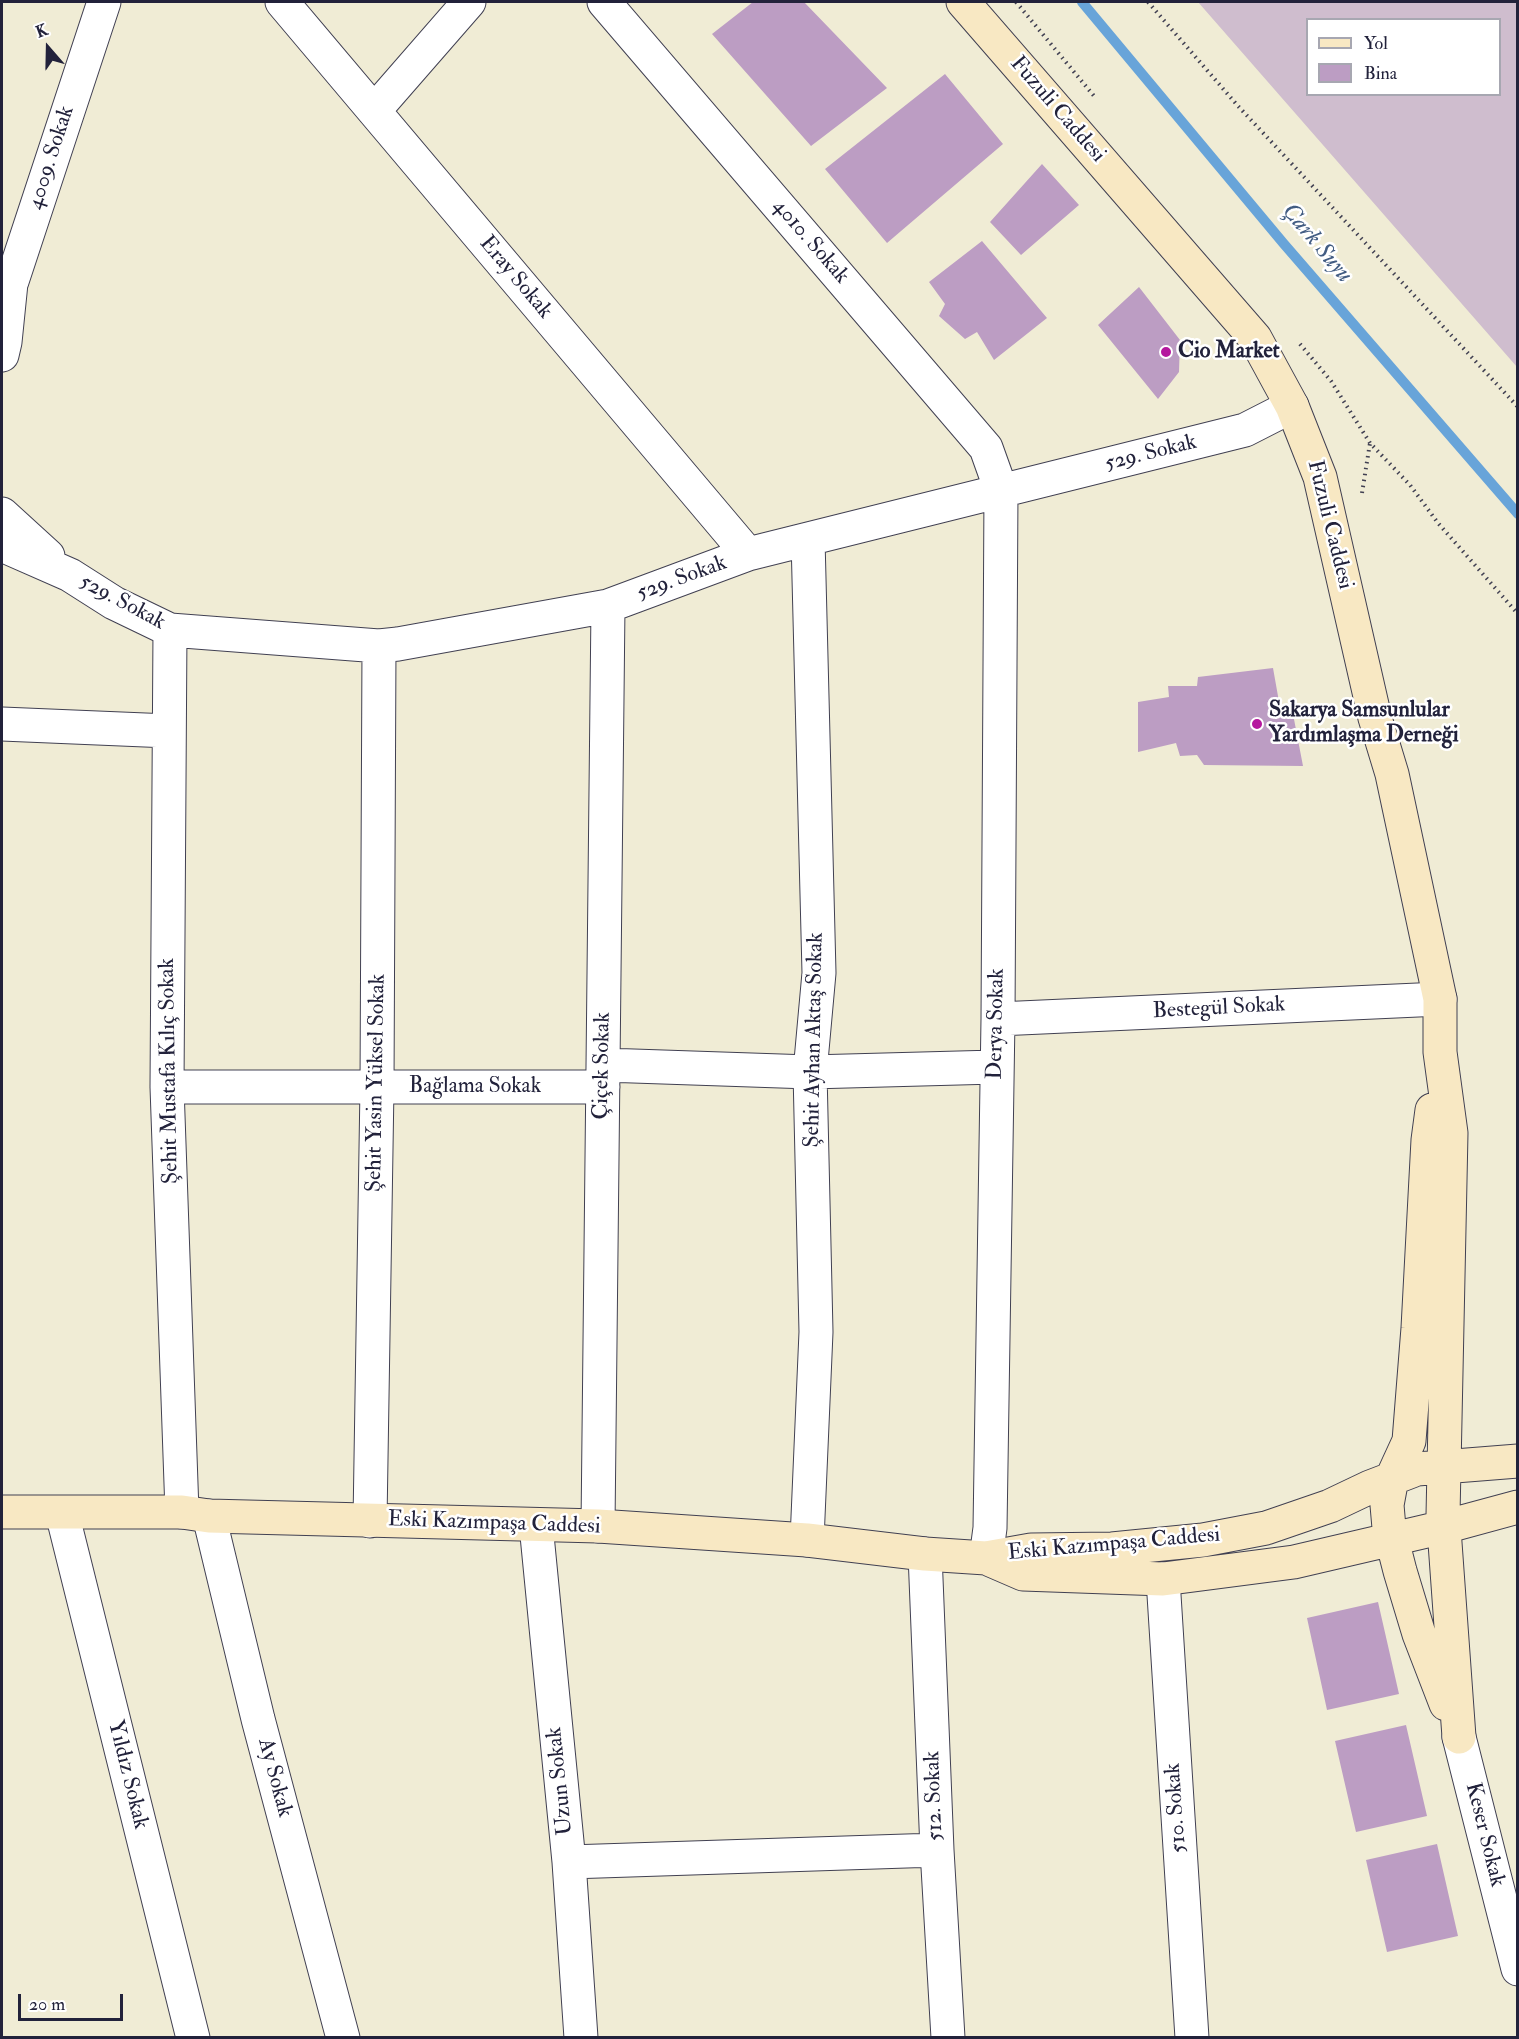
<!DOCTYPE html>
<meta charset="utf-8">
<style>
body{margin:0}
#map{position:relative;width:1519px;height:2039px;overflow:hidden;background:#f0ecd5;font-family:"IM FELL Double Pica",serif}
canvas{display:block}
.frame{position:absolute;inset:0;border:3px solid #22223b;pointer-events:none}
.legend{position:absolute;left:1306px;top:18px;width:195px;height:78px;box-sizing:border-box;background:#fff;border:2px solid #a7a7b1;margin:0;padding:8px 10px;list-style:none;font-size:18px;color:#22223b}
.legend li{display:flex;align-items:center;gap:12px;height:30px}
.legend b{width:30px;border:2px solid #a7a7b1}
.north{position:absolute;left:18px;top:18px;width:60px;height:60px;-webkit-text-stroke:4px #fff;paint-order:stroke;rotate:340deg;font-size:16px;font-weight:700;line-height:24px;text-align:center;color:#22223b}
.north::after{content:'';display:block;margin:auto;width:21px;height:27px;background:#22223b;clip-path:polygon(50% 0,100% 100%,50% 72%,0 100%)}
.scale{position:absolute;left:18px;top:1994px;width:105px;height:27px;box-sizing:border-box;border:3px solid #22223b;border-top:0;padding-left:8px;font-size:18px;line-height:21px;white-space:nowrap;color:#22223b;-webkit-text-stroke:4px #fff;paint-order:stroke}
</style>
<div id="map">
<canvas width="1519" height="2039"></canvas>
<div class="frame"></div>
<ul class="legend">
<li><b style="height:8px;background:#f8e8c3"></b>Yol</li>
<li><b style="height:16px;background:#bc9dc3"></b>Bina</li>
</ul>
<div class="north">K</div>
<div class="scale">20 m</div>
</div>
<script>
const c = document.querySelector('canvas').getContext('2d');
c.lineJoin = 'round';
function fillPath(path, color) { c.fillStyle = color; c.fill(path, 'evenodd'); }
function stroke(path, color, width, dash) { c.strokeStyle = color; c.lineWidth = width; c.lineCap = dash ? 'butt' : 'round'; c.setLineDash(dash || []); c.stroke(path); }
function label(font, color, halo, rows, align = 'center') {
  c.font = font + ' "IM FELL Double Pica",serif'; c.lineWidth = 5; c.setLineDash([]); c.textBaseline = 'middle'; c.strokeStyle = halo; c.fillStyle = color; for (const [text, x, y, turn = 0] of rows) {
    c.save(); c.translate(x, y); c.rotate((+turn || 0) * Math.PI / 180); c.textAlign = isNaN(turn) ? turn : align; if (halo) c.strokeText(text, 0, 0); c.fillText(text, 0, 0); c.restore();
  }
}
fillPath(new Path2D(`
 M1198,2H1517V367ZM1308,20H1500V94H1308Z`), '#cfbdce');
stroke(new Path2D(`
 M1082,2L1284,244L1518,514`), '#68a4d9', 10);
fillPath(new Path2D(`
 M753,2H804L887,88L811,146L712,34Z
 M945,74L1003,144L887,243L825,169Z
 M1042,164L1079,205L1021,255L990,222Z
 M982,241L1047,318L994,360L977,332L965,339L939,316L945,304L929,282Z
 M1139,287L1180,340L1179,372L1158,399L1098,325Z
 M1273,668L1281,713L1293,714L1303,766L1204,765L1197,755L1180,756L1176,743L1138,752V702L1169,697L1168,686H1197L1198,677Z
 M1378,1602L1399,1694L1327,1710L1307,1618Z
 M1406,1725L1427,1816L1356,1832L1335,1741Z
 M1437,1844L1458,1936L1387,1952L1366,1860Z`), '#bc9dc3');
const street = new Path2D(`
 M282,2L748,554
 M604,2L986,448L1001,490L998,1019L990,1528L986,1558
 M374,111L469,2
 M2,305L12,281L104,2
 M2,355L5,342L11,283
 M2,514L48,556
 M2,545L70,575L114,603L170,630L379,646L398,644L608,606L748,554L1245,430L1292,406
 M170,630L167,1087L182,1512
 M2,724L169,731
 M998,1019L1440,999
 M604,1065L810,1072L996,1067
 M167,1087H603
 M62,1513L193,2038
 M209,1516L258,1719L343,2038
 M370,1521L377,1087L379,646
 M536,1525L569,1862L581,2038
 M598,1526L608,606
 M807,1540L816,1332L810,1072L819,973L808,539
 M925,1554L937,1850L948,2038
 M1163,1579L1192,2038
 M1459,1737L1518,1969
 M569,1862L937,1850`);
const secondary = new Path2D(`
 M963,2L1255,338L1292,406L1320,477L1375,718L1392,774L1440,999V1052L1451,1133L1443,1515L1459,1737
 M1432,1110L1428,1140L1418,1328L1409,1441L1392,1478L1387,1505L1389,1528L1400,1571L1419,1634L1446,1704
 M2,1512H182L209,1516L598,1526L807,1540L925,1554L986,1558L1031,1550L1112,1549L1203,1540L1266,1528L1330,1506L1370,1487L1417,1469L1518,1461
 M986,1558L1023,1574L1163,1579L1294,1562L1444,1527L1518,1507`);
stroke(street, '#414052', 35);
stroke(secondary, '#414052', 35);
stroke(new Path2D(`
 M1016,2L1094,96
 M1148,2L1238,106L1518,407
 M1300,344L1331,381L1370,443L1410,485L1438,523L1518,614
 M1362,493L1370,443`), '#414052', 4, [1.5, 4.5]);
stroke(street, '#fff', 33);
stroke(secondary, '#f8e8c3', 33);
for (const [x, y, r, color] of [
 [1166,352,6,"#b5179e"],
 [1257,724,6,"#b5179e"]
]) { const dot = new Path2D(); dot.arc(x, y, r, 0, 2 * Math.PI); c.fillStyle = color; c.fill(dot); stroke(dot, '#fff', 2); }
label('22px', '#22223b', '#fff', [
 ["Fuzuli Caddesi",1057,110,49],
 ["4009. Sokak",52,158,-72],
 ["4010. Sokak",810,242,49],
 ["Eray Sokak",515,278,50],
 ["529. Sokak",1151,454,-14],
 ["Fuzuli Caddesi",1329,525,76],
 ["529. Sokak",682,579,-20],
 ["529. Sokak",122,603,28],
 ["Bestegül Sokak",1219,1009,-3],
 ["Derya Sokak",997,1024,-89],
 ["Şehit Ayhan Aktaş Sokak",815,1040,-89],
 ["Çiçek Sokak",603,1066,-89],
 ["Şehit Mustafa Kılıç Sokak",170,1071,-91],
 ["Şehit Yasin Yüksel Sokak",377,1083,-89],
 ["Bağlama Sokak",475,1087],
 ["Eski Kazımpaşa Caddesi",494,1524,2],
 ["Eski Kazımpaşa Caddesi",1114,1545,-5],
 ["Yıldız Sokak",127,1775,76],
 ["Ay Sokak",274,1778,75],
 ["Uzun Sokak",561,1781,-96],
 ["512. Sokak",935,1796,-92],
 ["510. Sokak",1177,1808,-94],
 ["Keser Sokak",1484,1835,76]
]);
label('bold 22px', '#22223b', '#fff', [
 ["Cio Market",1178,352],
 ["Sakarya Samsunlular",1269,711],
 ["Yardımlaşma Derneği",1269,736]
], 'left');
label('italic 24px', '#425c82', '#fff', [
 ["Çark Suyu",1316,244,50]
]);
</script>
